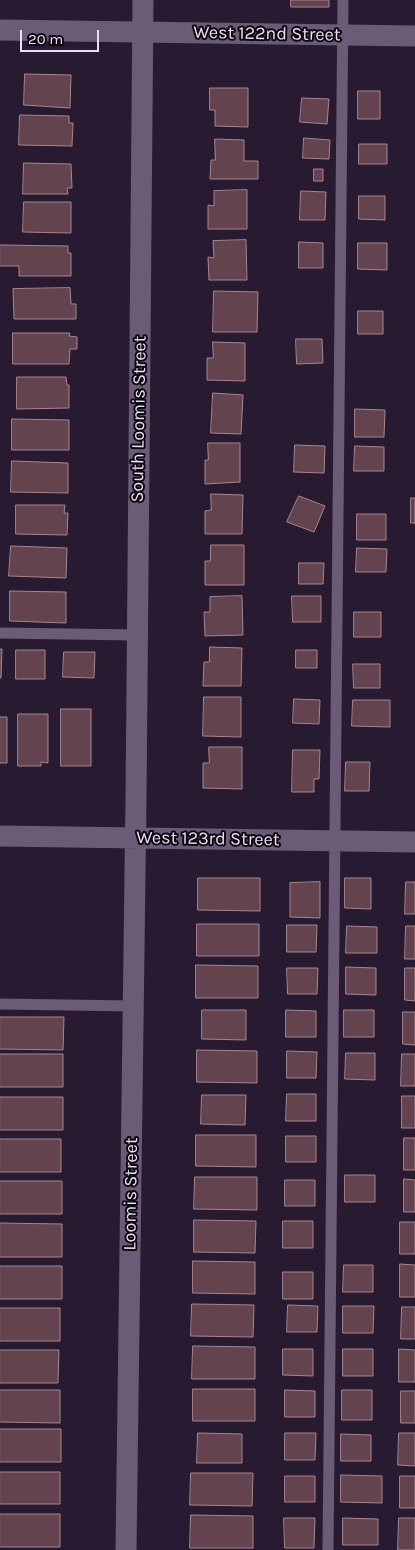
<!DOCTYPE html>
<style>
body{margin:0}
#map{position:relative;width:415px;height:1550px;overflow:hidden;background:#281b31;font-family:Karla,sans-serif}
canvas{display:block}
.scale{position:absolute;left:20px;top:30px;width:79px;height:22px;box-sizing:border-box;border:2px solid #e8e0ef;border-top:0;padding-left:6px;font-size:15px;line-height:18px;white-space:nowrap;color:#e8e0ef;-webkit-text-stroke:4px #0e0812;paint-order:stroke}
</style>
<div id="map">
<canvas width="415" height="1550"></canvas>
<div class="scale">20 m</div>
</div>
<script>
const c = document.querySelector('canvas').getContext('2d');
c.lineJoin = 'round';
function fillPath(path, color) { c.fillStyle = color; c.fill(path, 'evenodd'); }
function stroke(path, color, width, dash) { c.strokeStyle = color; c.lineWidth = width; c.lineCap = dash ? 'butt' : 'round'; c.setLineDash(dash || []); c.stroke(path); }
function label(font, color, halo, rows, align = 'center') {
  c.font = font + ' Karla,sans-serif'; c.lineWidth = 4; c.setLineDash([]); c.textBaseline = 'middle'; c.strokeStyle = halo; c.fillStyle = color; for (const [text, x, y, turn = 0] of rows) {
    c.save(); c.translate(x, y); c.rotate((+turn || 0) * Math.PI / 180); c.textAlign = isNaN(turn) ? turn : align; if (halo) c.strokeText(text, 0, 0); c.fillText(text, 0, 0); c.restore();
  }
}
const building = new Path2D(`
 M291,0H329V7H291Z
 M25,74L71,75L70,108L24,105Z
 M210,88H248V127L215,126V110H210Z
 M358,91H380V119H358Z
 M302,98L329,99L327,124L300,122Z
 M20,115L69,116V123H73L72,146L19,145Z
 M304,138L330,140L329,159L303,158Z
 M215,139L244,140V161H258V179H210L211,160H215Z
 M359,144H387V164H359Z
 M24,163L71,164L72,188H67L68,194H23Z
 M314,169H323V181H314Z
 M247,190V229H208V205L214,206V191Z
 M301,191L326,192L325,220H300Z
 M359,196H385V220L359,219Z
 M24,202H71V233L23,232Z
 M246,240L247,280H209L208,257L214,258L213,241Z
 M299,242L323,243V268H299Z
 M358,243H387V270L358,269Z
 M0,245L68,246V253H71V276H19V266H0Z
 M70,288L71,304H76V319H14L13,289Z
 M214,291L258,292L257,332H213Z
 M358,311H383V334H358Z
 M13,333H70L69,336L77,337V349H70L69,364H13Z
 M296,339H322L323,363L297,364Z
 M213,342L245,343V381L207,380V358H213Z
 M17,377H66L67,385H69V408L17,409Z
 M213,393L243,395L241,434L211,433Z
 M355,409L385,410L384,437H355Z
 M12,419L69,420V450H12Z
 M208,443H240V482L205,484V460H208Z
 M295,445L325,446L324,473L294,472Z
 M355,446L384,447V471H354Z
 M12,461L68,463V493L11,492Z
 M211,494L243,495L242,534H205V511L211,510Z
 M299,496L325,506L314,532L287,522Z
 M411,498H415V523H411Z
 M16,505H65L64,513H68L67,535L16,534Z
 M357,514H386V540H357Z
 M211,545H244V585H205V561H210Z
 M11,546L67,548L66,578L9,576Z
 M357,548L387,549L386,572H356Z
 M299,563H324L323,584H299Z
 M10,591L66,592V623L10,621Z
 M242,596L243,635L205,636L204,612H210V597Z
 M292,596H321V622H293Z
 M354,612H381V637H354Z
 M210,647L242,648L241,686H203L204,662H209Z
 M0,649H2L1,678H0Z
 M16,650H45V679H16Z
 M296,650H317V668H296Z
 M64,652H95L94,678L63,677Z
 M353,664H380V688H354Z
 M204,697H241V737L203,736Z
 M294,699L320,700L319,724L293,723Z
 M353,700H390V727L352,726Z
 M61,709H91V766H61Z
 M18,714H48V763L41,762V766H18Z
 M0,717H7V763H0Z
 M209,747H242V789L203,788V763H209Z
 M293,750H320L319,779H314V792H292Z
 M346,762H370L369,791H345Z
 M198,878H260V911L198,910Z
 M345,878H371V909L345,908Z
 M320,882V918L290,917V883Z
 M406,882H415V914H405Z
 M197,924H259V956H197Z
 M287,925H317L316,952H287Z
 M347,926L377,927V953H346Z
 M406,926H415V959H405Z
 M196,965L258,966V998H196Z
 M346,967L376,968V995L346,994Z
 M287,968H318L317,994H288Z
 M405,968H415V1001L405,1000Z
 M202,1010H246V1040L202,1039Z
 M286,1010L316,1011V1037H286Z
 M344,1010H374V1037H344Z
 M403,1012H415V1045L403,1044Z
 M0,1017H64L63,1050L0,1049Z
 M197,1050L257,1051V1083L197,1082Z
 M287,1051L317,1052L316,1078H287Z
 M346,1053H375V1080L345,1079Z
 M0,1054H63V1087H0Z
 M402,1054H415V1086H401Z
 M287,1094H316V1121H286Z
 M202,1095H246L245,1125L201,1124Z
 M402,1096H415V1128H402Z
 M0,1097H63V1130H0Z
 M196,1135H256V1167L196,1166Z
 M286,1136H316V1162H286Z
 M404,1138H415V1170H404Z
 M0,1139H61V1172H0Z
 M345,1175H375V1202H345Z
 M195,1177H257V1210L194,1209Z
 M404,1179L415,1180V1212H404Z
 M285,1180H315V1206H285Z
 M0,1181H62V1214H0Z
 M194,1220L256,1221L255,1253L194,1252Z
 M283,1221H313V1248H283Z
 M400,1222H415V1254H400Z
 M0,1223L62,1224V1257H0Z
 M193,1261L255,1262V1294L193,1293Z
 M400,1264L415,1265V1297H400Z
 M344,1265H373V1292H343Z
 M0,1266H62V1299H0Z
 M283,1272H313V1299H283Z
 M192,1304L254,1305L253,1337L191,1336Z
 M288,1305L318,1306L317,1332H287Z
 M343,1306H374L373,1333H343Z
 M402,1307H415V1339H401Z
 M0,1308H60V1341H0Z
 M193,1346L255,1347V1379H192Z
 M283,1349H313V1376L283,1375Z
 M343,1349H373V1376H343Z
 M399,1349L415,1350V1382H399Z
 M0,1350H59L58,1383H0Z
 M193,1389H255V1421H193Z
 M0,1390H60V1423L0,1422Z
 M285,1390L315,1391V1417H285Z
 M342,1390H372V1420H342Z
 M401,1391H415V1423H401Z
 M0,1429H61V1462H0Z
 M198,1433L242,1434V1463H197Z
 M285,1433H316L315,1460H285Z
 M399,1433H415V1466L398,1465Z
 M341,1434L371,1435V1461H341Z
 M0,1472H60V1504H0Z
 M191,1473H253L252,1506L190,1505Z
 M341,1475L382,1476V1503L341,1502Z
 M285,1476H315V1502H285Z
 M400,1476H415V1508H400Z
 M0,1514H60V1547H0Z
 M191,1515L253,1516V1548H190Z
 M284,1518H315L314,1548H285Z
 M343,1518L378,1519V1545H343Z
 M399,1518H415V1550H398Z`);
fillPath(building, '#63434e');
stroke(building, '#a88590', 1);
stroke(new Path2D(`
 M0,633L137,635
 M0,1004L133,1006
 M328,1550L343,0`), '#6b5b76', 11);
stroke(new Path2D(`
 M0,30L415,36
 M0,836L415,842
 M126,1550L136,799L143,0`), '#6b5b76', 21);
label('18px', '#e8e0ef', '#0e0812', [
 ["West 122nd Street",267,34,1],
 ["South Loomis Street",139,419,-89],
 ["West 123rd Street",208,839,1],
 ["Loomis Street",131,1194,-89]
]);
</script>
